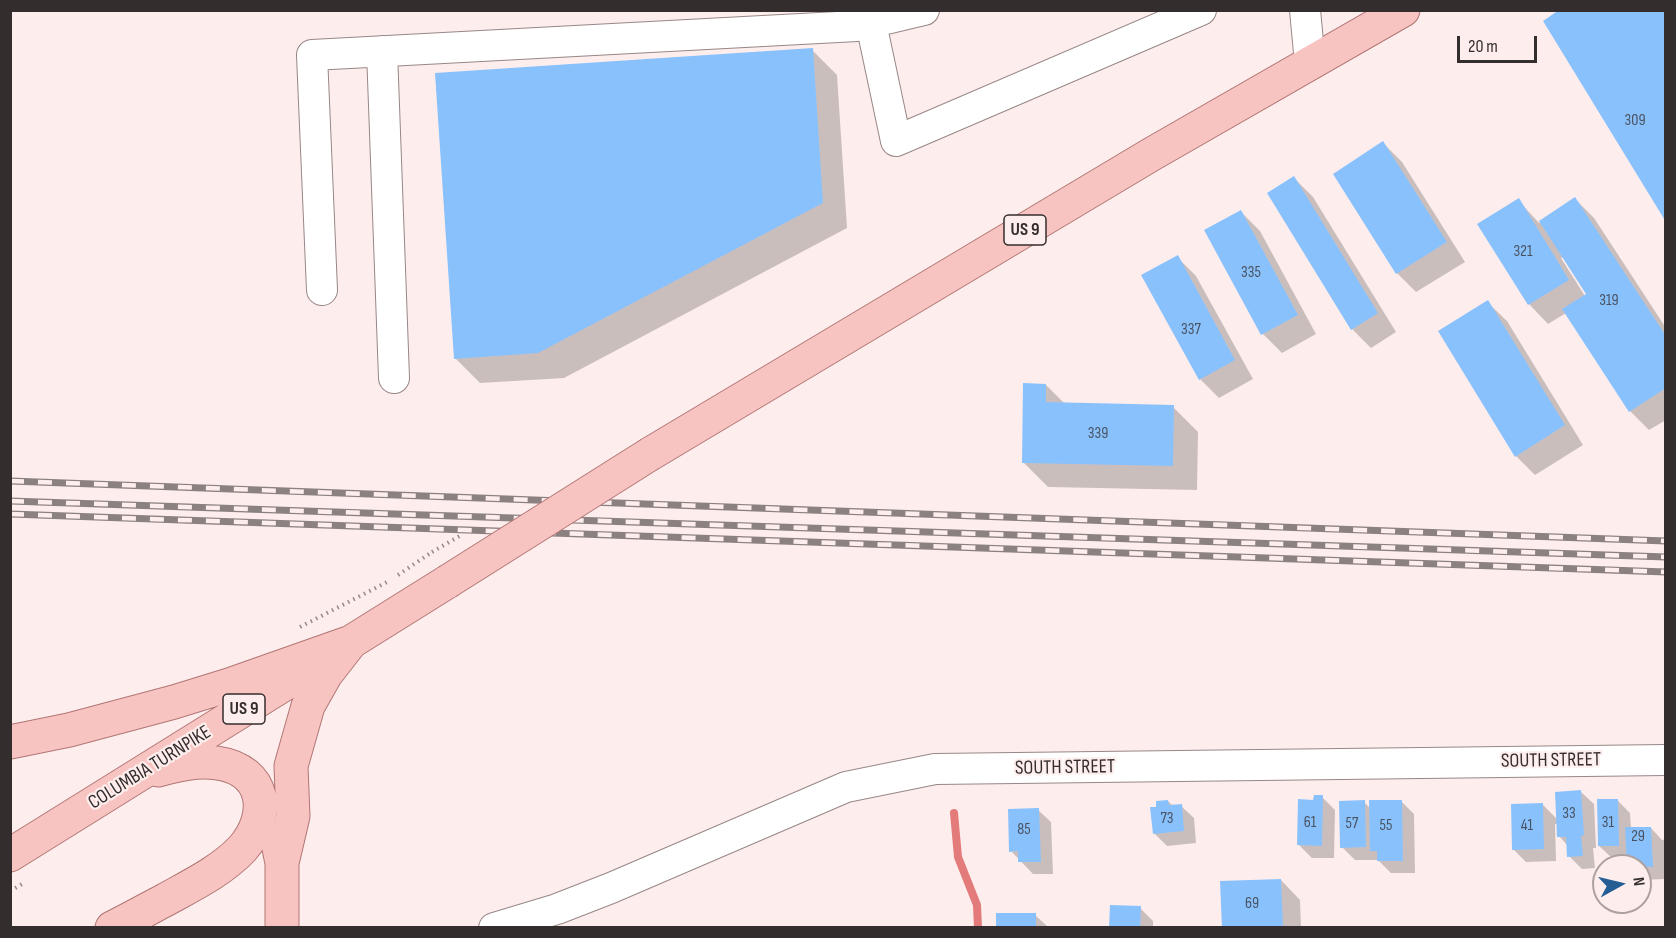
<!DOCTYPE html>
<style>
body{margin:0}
#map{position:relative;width:1676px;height:938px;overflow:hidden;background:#fdeeed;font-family:"Sofia Sans Condensed",sans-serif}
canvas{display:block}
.frame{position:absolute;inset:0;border:12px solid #342d2d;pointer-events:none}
.north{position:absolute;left:1592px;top:854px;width:60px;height:60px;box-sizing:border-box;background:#fdeeed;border:2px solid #ada1a0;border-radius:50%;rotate:82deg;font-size:16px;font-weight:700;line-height:24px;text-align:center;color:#342d2d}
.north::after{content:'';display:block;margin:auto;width:21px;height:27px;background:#245e95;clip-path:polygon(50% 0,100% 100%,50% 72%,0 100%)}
.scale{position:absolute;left:1457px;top:36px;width:80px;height:27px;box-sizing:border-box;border:3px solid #342d2d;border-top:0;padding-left:8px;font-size:18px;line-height:21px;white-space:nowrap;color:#342d2d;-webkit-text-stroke:4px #fdeeed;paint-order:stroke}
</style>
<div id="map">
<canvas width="1676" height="938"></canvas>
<div class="frame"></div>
<div class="north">N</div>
<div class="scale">20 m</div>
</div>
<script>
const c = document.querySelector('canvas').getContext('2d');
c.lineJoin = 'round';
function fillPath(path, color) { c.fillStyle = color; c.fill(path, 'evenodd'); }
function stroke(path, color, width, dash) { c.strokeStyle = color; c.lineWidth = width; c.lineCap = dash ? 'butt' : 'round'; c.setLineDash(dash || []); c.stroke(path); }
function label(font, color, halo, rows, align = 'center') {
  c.font = font + ' "Sofia Sans Condensed",sans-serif'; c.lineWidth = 4.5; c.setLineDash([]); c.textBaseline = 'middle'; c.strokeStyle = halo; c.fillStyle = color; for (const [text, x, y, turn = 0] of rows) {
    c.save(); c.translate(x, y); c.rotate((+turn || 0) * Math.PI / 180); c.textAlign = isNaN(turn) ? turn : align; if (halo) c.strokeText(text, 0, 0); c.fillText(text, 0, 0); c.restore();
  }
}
fillPath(new Path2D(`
 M812,50L837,75L847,228L564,378L480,383L455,358Z
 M1383,143L1402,162L1465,262L1416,292L1397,273Z
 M1294,178L1313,197L1396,332L1371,348L1352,329Z
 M1575,199L1594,218L1666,328V420L1649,430L1630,411L1566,313L1548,324L1529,304L1479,225L1518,200L1539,223ZM1564,257L1588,294L1585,296L1561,258Z
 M1241,212L1260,231L1316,334L1282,353L1263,334Z
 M1177,257L1196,276L1253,379L1219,398L1200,379Z
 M1487,302L1507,321L1583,445L1535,475L1516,456Z
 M1046,385L1065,404L1173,407L1198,432L1197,490L1048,487L1023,462Z
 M1581,792L1594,804L1596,848H1593L1595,868L1582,869L1569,856L1568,846L1559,836L1558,824H1555L1556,861L1526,862L1513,849L1542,804L1558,820Z
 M1322,797L1335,810L1334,858H1312L1299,845L1315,801Z
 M1617,800L1630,813L1631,829L1651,828L1662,840L1666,839V854L1664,852L1665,879L1641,880L1640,866L1628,858H1612L1599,846Z
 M1168,801L1173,806H1181L1194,818L1196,843L1167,846L1154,833L1158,808Z
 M1401,801L1414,814L1415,873H1391L1378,860H1355L1342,847L1364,802L1370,808Z
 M1038,810L1051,822L1053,874H1033L1011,851Z
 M1281,880L1300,900L1301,928H1223Z
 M1140,908L1153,921V928H1111Z
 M1035,915L1048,927L997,928Z`), '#0003');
stroke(new Path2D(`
 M954,813L958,857L977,905L978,928`), '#e27b7a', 8);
fillPath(new Path2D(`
 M1559,10H1666V222L1543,21Z
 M813,48L823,203L538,353L454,359L435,73Z
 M1383,141L1447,242L1396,274L1333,174Z
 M1294,176L1378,313L1351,330L1267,193Z
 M1575,197L1666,336V388L1629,412L1562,309L1586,294L1539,221Z
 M1519,198L1569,280L1528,305L1477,224Z
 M1241,210L1298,315L1261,335L1204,230Z
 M1178,255L1235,360L1199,380L1141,275Z
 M1488,300L1565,425L1515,457L1438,331Z
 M1023,383L1046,384V402L1174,405L1173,466L1022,463Z
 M1581,790L1584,835L1581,836L1583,856L1567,857L1566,837H1557L1555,792Z
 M1314,795H1323L1322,846L1297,845L1298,799L1313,800Z
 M1597,799H1618L1619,846H1598Z
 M1168,800L1169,805L1182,804L1184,831L1153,834L1150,807H1156V801Z
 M1365,800L1366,847L1340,848L1339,801Z
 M1369,800H1402L1403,861H1377V851H1370Z
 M1543,803L1544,849L1512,850L1511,804Z
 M1039,808L1041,862H1018V851L1009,852L1008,809Z
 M1625,827H1651L1653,867L1627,866Z
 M1281,879L1283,928H1222L1220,881Z
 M1110,905L1141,906L1140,928H1109Z
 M996,913H1036V928H996Z`), '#89c1fc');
const minor = new Path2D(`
 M1305,10L1310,63
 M871,23L896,141L1201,10
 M382,51L394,378
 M322,290L312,55L857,26L924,10
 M494,928L557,909L611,888L846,787L935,769L1666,760`);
const major = new Path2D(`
 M650,454L1152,154L1403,10
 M10,742L69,730L174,702L229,685L351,642L447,582
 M278,843L282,863V928
 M10,855L299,675
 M282,863L293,816L291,766L308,706L326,674L351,642
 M112,928C130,919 148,909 165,900C192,885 221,871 242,849C272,815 266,770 217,763C197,760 177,765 158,770`);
stroke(minor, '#978786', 32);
stroke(major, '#b17674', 35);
stroke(new Path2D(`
 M398,575L432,552
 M300,627L389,581
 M10,891L24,883`), '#958a8a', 4, [1.5, 4.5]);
stroke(minor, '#fff', 30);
stroke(major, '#f8c4c2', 33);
const rail = new Path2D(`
 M10,481L1666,541
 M10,501L1666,557
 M10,514L1666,572`);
stroke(rail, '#8b8180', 7);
stroke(rail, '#fdeeed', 4.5, [14]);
const majorBridge = new Path2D(`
 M447,582L650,454`);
stroke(majorBridge, '#b17674', 35, []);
stroke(new Path2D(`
 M432,552L463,534`), '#958a8a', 4, [1.5, 4.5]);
stroke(majorBridge, '#f8c4c2', 33);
label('16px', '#495261', null, [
 ["309",1635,121],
 ["321",1523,252],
 ["335",1251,273],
 ["319",1609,301],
 ["337",1191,330],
 ["339",1098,434],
 ["33",1569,814],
 ["73",1167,819],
 ["61",1310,823],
 ["31",1608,823],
 ["57",1352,824],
 ["55",1386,826],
 ["41",1527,826],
 ["85",1024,830],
 ["29",1638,837],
 ["69",1252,904]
]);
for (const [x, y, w] of [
 [1025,230,42],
 [244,709,42]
]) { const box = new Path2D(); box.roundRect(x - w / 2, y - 15, w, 30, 4.5); c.fillStyle = '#fdeeed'; c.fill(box); stroke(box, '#342d2d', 1.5); }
label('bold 18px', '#342d2d', null, [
 ["US 9",1025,230],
 ["US 9",244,709]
]);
label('20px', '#342d2d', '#fdeeed', [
 ["SOUTH STREET",1551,761,-1],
 ["COLUMBIA TURNPIKE",150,768,-32],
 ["SOUTH STREET",1065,768,-1]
]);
</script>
